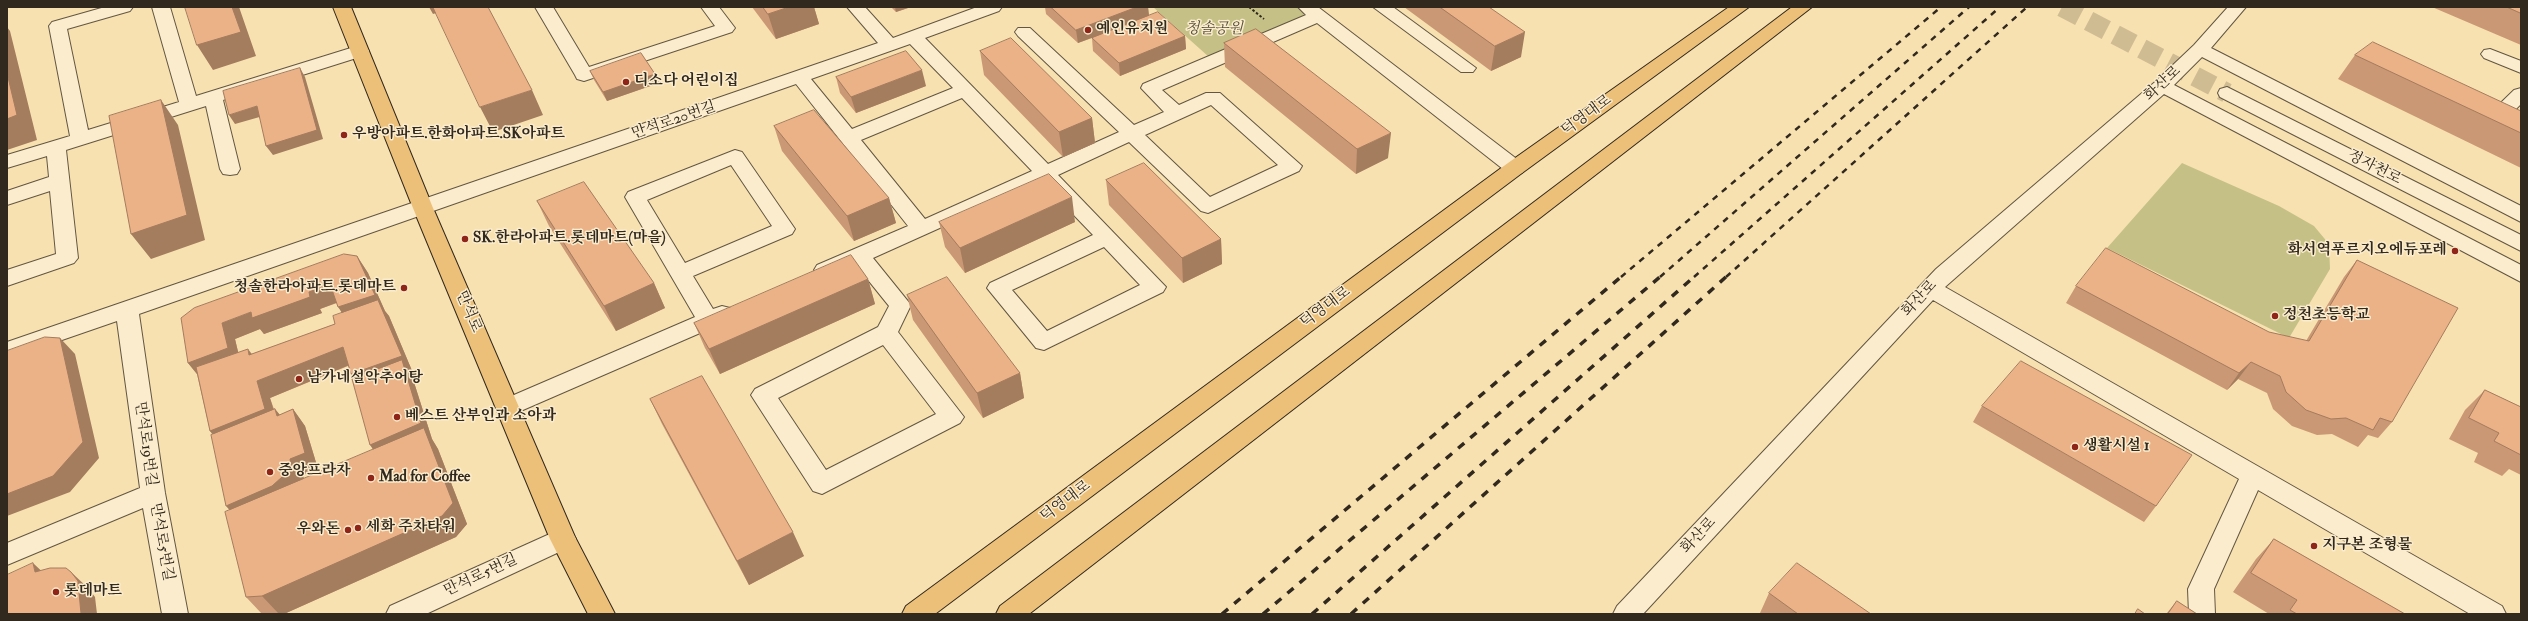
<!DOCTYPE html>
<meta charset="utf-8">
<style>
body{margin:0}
#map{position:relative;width:2528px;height:621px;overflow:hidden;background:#f8e1b0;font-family:"IM FELL Double Pica",serif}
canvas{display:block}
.frame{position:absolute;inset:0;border:8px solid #31281e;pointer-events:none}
</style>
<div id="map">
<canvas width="2528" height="621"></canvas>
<div class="frame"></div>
</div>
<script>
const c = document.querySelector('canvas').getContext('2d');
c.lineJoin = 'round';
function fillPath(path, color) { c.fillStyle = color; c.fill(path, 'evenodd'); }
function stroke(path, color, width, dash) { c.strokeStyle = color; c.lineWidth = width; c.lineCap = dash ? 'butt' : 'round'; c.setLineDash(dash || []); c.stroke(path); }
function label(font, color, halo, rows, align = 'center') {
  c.font = font + ' "IM FELL Double Pica","Noto Serif KR",serif'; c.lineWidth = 3; c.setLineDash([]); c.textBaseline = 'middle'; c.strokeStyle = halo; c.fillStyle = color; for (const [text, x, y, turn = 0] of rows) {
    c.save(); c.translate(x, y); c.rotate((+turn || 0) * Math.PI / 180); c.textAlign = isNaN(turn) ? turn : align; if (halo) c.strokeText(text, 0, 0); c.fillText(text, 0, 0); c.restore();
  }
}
fillPath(new Path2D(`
 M1153,7H1302L1313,16L1209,57Z
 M2182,163L2279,206L2314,226L2329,244L2330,269L2289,338L2107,248Z`), '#c5c186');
stroke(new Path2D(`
 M2062,7L2227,93`), '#d0bc93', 20, [20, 10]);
const minor = new Path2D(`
 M105,7H133L130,11L67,29L88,130L179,102L152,7H170L196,96L354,47H366L369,51L366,55L223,100L240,169L237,174L230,175L223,174L220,169L206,106L66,150L78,258L74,263L7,286V270L56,254L50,191L7,205V191L49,177L47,156L7,168V155L70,136L49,26L52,22Z
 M535,7H553L589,67L715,26L701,7H719L735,28L732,32L584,81L577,79L575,75Z
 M847,7H865L893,38L977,7H1002L999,11L925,38L1048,164L1119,132L1018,36L1015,32L1018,28H1030L1134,125L1164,112L1141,88L1143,84L1306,15L1298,7H1318L1522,163L1525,168L1522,173L1515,174L1508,173L1317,23L1162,90L1179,105L1206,93H1220L1302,166L1299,171L1208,213L1201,211L1129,142L1058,175L1166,287L1163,292L1044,350L1036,348L987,288L990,283L1093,235L1042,182L873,258L911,305L898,332L964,417L960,423L822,494L813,491L751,395L755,389L878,327L889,306L856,265L825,277L817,275L814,270L817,265L908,226L796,84L139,314L165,493L188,614H162L143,508L7,565V543L140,488L117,321L7,359V342L878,43ZM910,44L953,88L852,129L811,79ZM962,98L1032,171L925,219L861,140ZM1211,105L1278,165L1210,197L1145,135ZM1104,247L1140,285L1047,331L1012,290ZM883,345L936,414L826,470L778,398Z
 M1373,7H1393L1476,68L1473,72H1461Z
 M2228,7H2246L2211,48L2521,206V222L2202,57L2174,85L2521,265V282L2164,94L1945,287L2502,606L2506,614H2470L2258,490L2214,589L2215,614H2189L2188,589L2239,479L1933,300L1643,614H1613L1617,606L1936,269L2155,82L2194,45Z
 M2490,49L2521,61V73L2484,58L2481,54L2484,50Z
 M2227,87L2521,235V251L2220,97L2218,93L2220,89Z
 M2521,88V104L2506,119L2521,126V139L2486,124L2483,120L2514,90Z
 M735,150L742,152L795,229L792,234L693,276L713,309L722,306L730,308L733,314L730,320L516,413L508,416L500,413L496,407L500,401L695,317L625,197L628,192ZM731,165L772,226L685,263L647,200Z
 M563,528L572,532L576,539L572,546L426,614H386L390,606Z`);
const major = new Path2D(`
 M333,7H351L433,208L575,537L615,614H588L550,539L413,208Z
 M1729,7H1749L1522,173L935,614H902L906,606L1508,163Z
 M1792,7H1812L1029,614H996L1000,606Z`);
stroke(minor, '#635642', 2);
stroke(major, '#31281e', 2);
stroke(new Path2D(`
 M1249,7L1264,19`), '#31281e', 2, [2.5, 2]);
fillPath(minor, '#faeccc');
fillPath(major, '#ecc078');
stroke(new Path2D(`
 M1621,277L1941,7
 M1660,277L1969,7
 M1694,277L2000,7
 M1726,277L2027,7`), '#31281e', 2.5, [6, 6]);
stroke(new Path2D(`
 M1222,614L1622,276
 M1263,614L1661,276
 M1312,614L1695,276
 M1351,614L1727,276`), '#31281e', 3.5, [8, 8]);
fillPath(new Path2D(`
 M752,7H814L819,24L776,39Z
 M891,7H911L896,12Z
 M1045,7H1148L1149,16L1185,36L1186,49L1120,76L1093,51L1092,38L1078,43L1046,14Z
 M1404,7H1489L1521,57L1491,71Z
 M2432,7H2521V45Z
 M1224,43L1388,158L1356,174L1225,67Z
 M980,51L1092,118L1095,143L1063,157L984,75Z
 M2355,55L2521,111V168L2338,79Z
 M590,71L655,74L659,83L607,101L594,80Z
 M836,77L926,86L856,113L840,93Z
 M774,126L889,198L896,223L854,241L782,151Z
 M1106,180L1221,239L1222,264L1183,283L1109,205Z
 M537,201L654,283L665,308L616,331L549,226Z
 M939,222H1075L965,273L945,247Z
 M357,256L368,273L385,311L389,316L413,373H411L412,376L432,439L438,449L467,524L456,537L284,614H262L246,597L230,510L213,435L210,431L197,374L188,363ZM337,303L342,313L335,324L252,354L238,352L235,339L260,329L264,334L322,313L320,309ZM348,366L353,378L373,450L304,479L303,475L318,469L305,426L293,409L280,415L275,409H274L270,398Z
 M2357,260L2392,422L2378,438L2368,435L2358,447L2332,434L2317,435L2292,426L2273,409L2267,393L2238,379L2227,390L2066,303L2076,286L2306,341L2344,277Z
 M868,279L875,304L720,374L705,348L694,323Z
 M907,295L1020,373L1024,398L983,418L913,320Z
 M2485,390L2521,407V475L2509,469L2502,476L2474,462L2478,453L2449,439L2465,410Z
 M650,399L804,556L749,585L662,424Z
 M1982,406L2156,506L2144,522L1973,422Z
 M2274,539L2405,614H2269L2233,592L2256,559Z
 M1769,593L1871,614H1762L1760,613Z
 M2177,601L2197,614H2166Z`), '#ca9874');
fillPath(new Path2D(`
 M232,7H239L256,56L213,70L197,45Z
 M429,7H457L433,14Z
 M789,7H814L819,24L776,39L768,14Z
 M895,7H911L896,12Z
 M1137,7H1148L1149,16L1078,43L1076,30Z
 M7,27L10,31L37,140L7,150Z
 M1525,32L1521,57L1491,71L1495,46Z
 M1185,36L1186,49L1120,76L1119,63Z
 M300,68L305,77L323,139L273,155L266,146Z
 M922,70L926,86L856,113L851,97Z
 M655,74L659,83L607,101L603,92Z
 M532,90L543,115L493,132L480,107Z
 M161,100L178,125L205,240L151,259L131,234Z
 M257,106L263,116L235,124L229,115Z
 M1092,118L1095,143L1063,157L1059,132Z
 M1391,133L1388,158L1356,174L1357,149Z
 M1072,197L1075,222L965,273L960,248Z
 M889,198L896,223L854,241L847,216Z
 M1221,239L1222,264L1183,283L1182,258Z
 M357,256L368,273L385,311L389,316L413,373H411L412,376L432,439L438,449L467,524L456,537L284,614H279L262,596L381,461L370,445L362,391L351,374L350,324L338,307Z
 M868,279L875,304L720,374L709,349Z
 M654,283L665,308L616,331L604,306Z
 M330,284L341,301L320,309L322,313L264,334L260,329L235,339L241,364L201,379L188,363L222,323L251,312L309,292Z
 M60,338L75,354L99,458L70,492L7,516V494Z
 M343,347L354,363L270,398L278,425L224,447L210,431L257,381Z
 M248,349L260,365L249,355Z
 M2251,362L2238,379L2227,390L2239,373Z
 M1020,373L1024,398L983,418L977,393Z
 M275,409L288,425L277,416Z
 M293,409L305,426L318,469L303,475L305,484L240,522L226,506L290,459Z
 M793,532L804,556L749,585L737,561Z
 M33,563L50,579L35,572Z
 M71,572L88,588L95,597L97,614H81Z`), '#a47c5e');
const building = new Path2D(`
 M185,7H232L241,32L197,45Z
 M433,7H488L532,90L480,107Z
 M763,7H789L768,14Z
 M1051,7H1137L1076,30Z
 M1440,7H1489L1525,32L1495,46Z
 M2507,7H2521V13Z
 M1158,12L1185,36L1119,63L1092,38Z
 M1256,29L1391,133L1357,149L1224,43Z
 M1011,38L1092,118L1059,132L980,51Z
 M2373,42L2521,111V133L2355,55Z
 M906,51L922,70L851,97L836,77Z
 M641,53L655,74L603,92L590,71Z
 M300,68L317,130L266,146L257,106L229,115L223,91Z
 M7,73L17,115L7,119Z
 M161,100L187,215L131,234L109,116Z
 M814,110L889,198L847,216L774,126Z
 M1144,163L1221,239L1182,258L1106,180Z
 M1049,174L1072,197L960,248L939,222Z
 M584,182L654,283L604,306L537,201Z
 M2106,248L2269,332L2309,341L2357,260L2458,308L2392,422L2380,418L2373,430L2346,418L2331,419L2306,410L2286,392L2280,376L2251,362L2239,373L2076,286Z
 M344,254L357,256L375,295L338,307L330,284L309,292L310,297L252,318L251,312L222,323L228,348L188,363L181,318L194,308Z
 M851,255L868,279L709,349L694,323Z
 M947,277L1020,373L977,393L907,295Z
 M378,300L402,356L351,374L343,347L257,381L265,409L210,431L196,367L248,349L249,355L335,324L333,316Z
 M45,337L60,338L83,442L53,476L7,494V351Z
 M402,360L421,423L370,445L352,379Z
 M2021,361L2192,455L2156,506L1982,406Z
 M702,376L793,532L737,561L650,399Z
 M2485,390L2521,407V455L2494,441L2499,433L2469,418Z
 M275,409L277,416L293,409L305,453L290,459L292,468L272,486L226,506L211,435Z
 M424,428L453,503L442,516L262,596L246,597L225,512Z
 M2274,539L2405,614H2297L2290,610L2297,600L2251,573Z
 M33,563L35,572L50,568H66L71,572L78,581L81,614H7V575Z
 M1797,563L1871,614H1798L1769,593Z
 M2177,601L2197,614H2168Z
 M2138,609L2145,614H2135Z`);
fillPath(building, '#ebb187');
stroke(building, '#a47c5e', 1);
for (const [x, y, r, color] of [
 [1088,30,4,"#8f2418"],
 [626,82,4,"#8f2418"],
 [344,135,4,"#8f2418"],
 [465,239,4,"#8f2418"],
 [2455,251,4,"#8f2418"],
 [404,288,4,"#8f2418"],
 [2275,316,4,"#8f2418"],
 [299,379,4,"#8f2418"],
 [397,417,4,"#8f2418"],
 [2075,447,4,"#8f2418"],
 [270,472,4,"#8f2418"],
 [371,478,4,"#8f2418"],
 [358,528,4,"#8f2418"],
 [348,530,4,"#8f2418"],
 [2314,546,4,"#8f2418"],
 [56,592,4,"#8f2418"]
]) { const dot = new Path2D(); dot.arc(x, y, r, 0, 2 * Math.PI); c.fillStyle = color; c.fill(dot); stroke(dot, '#faeccc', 1.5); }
label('bold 15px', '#31281e', '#faeccc', [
 ["예인유치원",1096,30],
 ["디소다 어린이집",634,82],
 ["우방아파트.한화아파트.SK아파트",352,135],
 ["SK.한라아파트.롯데마트(마을)",473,239],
 ["화서역푸르지오에듀포레",2447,251,"right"],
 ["청솔한라아파트.롯데마트",396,288,"right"],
 ["정천초등학교",2283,316],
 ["남가네설악추어탕",307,379],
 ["베스트 산부인과 소아과",405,417],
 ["생활시설 1",2083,447],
 ["중앙프라자",278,472],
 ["Mad for Coffee",379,478],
 ["세화 주차타워",366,528],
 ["우와돈",340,530,"right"],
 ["지구본 조형물",2322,546],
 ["롯데마트",64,592]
], 'left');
label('italic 15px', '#564e38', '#faeccc', [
 ["청솔공원",1214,30]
]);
label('15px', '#31281e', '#faeccc', [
 ["화산로",2163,84,-43],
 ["덕영대로",1587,116,-36],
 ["만석로20번길",674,121,-19],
 ["정자천로",2374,168,27],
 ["화산로",1920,299,-47],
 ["덕영대로",1326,308,-37],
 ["만석로",468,312,67],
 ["만석로19번길",145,444,82],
 ["덕영대로",1066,502,-37],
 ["화산로",1699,536,-47],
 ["만석로5번길",161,542,80],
 ["만석로5번길",481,576,-25]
]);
</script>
